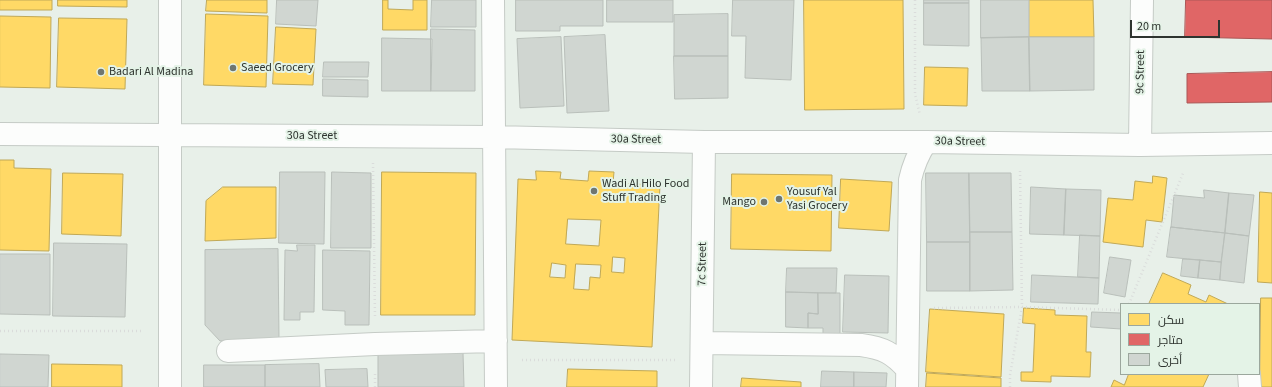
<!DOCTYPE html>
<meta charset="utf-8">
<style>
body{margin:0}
#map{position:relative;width:1272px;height:387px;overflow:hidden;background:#e8f0e9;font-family:"Source Sans 3",Cairo,sans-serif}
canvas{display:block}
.legend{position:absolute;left:1120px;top:303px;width:140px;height:72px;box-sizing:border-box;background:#e4f3e7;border:1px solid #9ba79d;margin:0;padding:5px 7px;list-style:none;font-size:12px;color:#2e342f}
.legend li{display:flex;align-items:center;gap:8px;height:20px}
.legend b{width:20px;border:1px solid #9ba79d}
.scale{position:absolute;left:1130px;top:20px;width:90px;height:18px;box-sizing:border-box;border:2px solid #2e342f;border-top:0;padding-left:5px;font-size:12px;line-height:14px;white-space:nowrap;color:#2e342f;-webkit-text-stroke:3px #e4f3e7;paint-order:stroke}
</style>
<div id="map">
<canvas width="1272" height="387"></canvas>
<ul class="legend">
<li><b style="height:11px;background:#ffd966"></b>سكن</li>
<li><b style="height:11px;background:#e06666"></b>متاجر</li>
<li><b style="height:11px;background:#d0d6d1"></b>أخرى</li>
</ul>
<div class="scale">20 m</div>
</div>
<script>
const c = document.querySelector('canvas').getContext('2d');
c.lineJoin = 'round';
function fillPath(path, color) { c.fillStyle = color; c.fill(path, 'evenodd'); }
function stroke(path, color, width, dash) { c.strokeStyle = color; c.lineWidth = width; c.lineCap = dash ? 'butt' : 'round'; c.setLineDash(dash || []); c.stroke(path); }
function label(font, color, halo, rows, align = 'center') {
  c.font = font + ' "Source Sans 3",sans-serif'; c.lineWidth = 4; c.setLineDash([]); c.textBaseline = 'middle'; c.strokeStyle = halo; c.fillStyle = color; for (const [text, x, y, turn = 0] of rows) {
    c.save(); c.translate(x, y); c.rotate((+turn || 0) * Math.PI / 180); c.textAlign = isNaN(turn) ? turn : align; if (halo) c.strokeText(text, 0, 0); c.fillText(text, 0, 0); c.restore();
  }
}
const homes = new Path2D(`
 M0,0H52V10H0Z
 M58,0H127V7L58,6Z
 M207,0H267V13L206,11Z
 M383,0H388V9L413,10V0H427V30H383Z
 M804,0H903L904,109L805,110Z
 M1029,0H1093L1094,37H1029Z
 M206,14L268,16L266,87L204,85Z
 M0,16L51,17L50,88L0,87Z
 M59,18L127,19L125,89L57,87Z
 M276,27L316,29L313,85L273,84Z
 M925,67L968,68L967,106L924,105Z
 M0,160H14V168L51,169L49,251L0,250Z
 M536,171L561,172L560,179L588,181L589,171L614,172L613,183L660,185L652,347L512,340L518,179L536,180ZM568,219L601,220L599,246L566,244ZM613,257L625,258L624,273L612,272ZM552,263L566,265L565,278L550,277ZM576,264L601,265L600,278L590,277L589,290L574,289Z
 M382,172L476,173L475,315H381Z
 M63,173L123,174L121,236L62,234Z
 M732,174L832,175L831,251L731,249Z
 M1153,176L1167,178L1162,222L1146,220L1143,247L1103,242L1108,198L1133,200L1135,181L1152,183Z
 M841,179L892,182L889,231L839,228Z
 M223,187H276V238L205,241L206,201Z
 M1260,192L1272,193V283L1258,282Z
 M1163,273L1191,285L1188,294L1206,302L1209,295L1228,304H1149Z
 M1261,298H1272V387H1260Z
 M1024,308L1055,310V315L1087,316L1086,352H1091L1090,377L1051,376V382L1021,381V372H1033L1035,324L1023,323Z
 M930,309L1004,314L1001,377L926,372Z
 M52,364L122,365V387H52Z
 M568,369L657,371V387H567Z
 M927,373L1001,378V387H926Z
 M1129,374H1209L1203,387H1111L1114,380L1124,385Z
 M742,378L801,382V387H741Z`);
fillPath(homes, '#ffd966');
stroke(homes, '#c0a856', 1);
const shops = new Path2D(`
 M1186,0H1272V39L1185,37Z
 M1272,72V102L1187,103V74Z`);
fillPath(shops, '#e06666');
stroke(shops, '#ab5756', 1);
const building = new Path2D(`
 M277,0H318L316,26L276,24Z
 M432,0H476V27H431Z
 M516,0H603V26H560V31H516Z
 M607,0H673V22H607Z
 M733,0H794L791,80L745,78L746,36H732Z
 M924,0H969V3H924Z
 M981,0H1029V37L981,38Z
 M924,3H969V46L924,45Z
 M728,14V56H674V15Z
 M431,29L475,30V91H431Z
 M605,35L609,111L567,113L564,37Z
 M561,37L564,106L520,108L517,39Z
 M1029,37L1030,91H982L981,38Z
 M1029,37H1094V90L1030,91Z
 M382,38L432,39L431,91H382Z
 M674,56H728V98L675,99Z
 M324,62H369L368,77H323Z
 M323,79L368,80V97L323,96Z
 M280,172H325L324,244L279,243Z
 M332,172L371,173V248H331Z
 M926,173H969L970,242H927Z
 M969,173H1011L1012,232H970Z
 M1031,187L1066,189L1064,235L1030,234Z
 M1066,189L1101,190L1100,236L1064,235Z
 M1204,190L1229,193L1225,233L1171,227L1174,195L1204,198Z
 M1229,193L1254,195L1249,236L1225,233Z
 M1171,227L1225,233L1221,262L1167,257Z
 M970,232H1012L1013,290L970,291Z
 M1225,233L1249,236L1244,283L1220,280Z
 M1080,235L1100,236L1099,278L1078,277Z
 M927,242H970V291H927Z
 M54,243L127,244L125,317L53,316Z
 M297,245H315L314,312H300V320H284L285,250L297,251Z
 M278,249L279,339L220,341L205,325V250Z
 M323,250L370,251L369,325H345V311L323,310Z
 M0,254H50V315L0,314Z
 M1110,257L1131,260L1125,297L1104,293Z
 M1183,259L1200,260L1198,278L1181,276Z
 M1200,260L1221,262L1220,280L1198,278Z
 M787,268H837L836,293L786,292Z
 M845,275L889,276L888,333L843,332Z
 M1032,275L1099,278L1098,304L1031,302Z
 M786,292L818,293V314L808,313V328L786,327Z
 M818,293H840V335H823V328H808V313L818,314Z
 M1092,312L1121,313V329L1091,327Z
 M463,353L464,387H378V354Z
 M0,354L49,355L48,387H0Z
 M319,364L320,387H265V365Z
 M204,365H265V387H204Z
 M367,369L368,387H326L325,370Z
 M822,371L854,372V387H821Z
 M854,372L887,373L886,387H854Z`);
fillPath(building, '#d0d6d1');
stroke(building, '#b9bfba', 1);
const minor = new Path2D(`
 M493,0L496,387
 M0,134L494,137L704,142H926L1140,145L1272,143
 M1140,145L1142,0
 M702,343L861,345C883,348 893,353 907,369
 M228,351L375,344L496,341
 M1249,374L1250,387
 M170,387V0
 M701,387L704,142
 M907,387L910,180C913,166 918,154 926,142`);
stroke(minor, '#c5cbc6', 24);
stroke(new Path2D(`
 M915,0V94L920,115
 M373,163L375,318
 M1129,304L1184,171
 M934,308L1022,307L1121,310
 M0,331H143
 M522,360H675
 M375,387V371
 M1010,387V375L1022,307L1020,169`), '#dadcdb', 2.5, [1, 3]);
stroke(minor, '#fcfdfc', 22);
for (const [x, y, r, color] of [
 [233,68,4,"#6f7670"],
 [101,72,4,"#6f7670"],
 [594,191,4,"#6f7670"],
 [779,199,4,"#6f7670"],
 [764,202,4,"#6f7670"]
]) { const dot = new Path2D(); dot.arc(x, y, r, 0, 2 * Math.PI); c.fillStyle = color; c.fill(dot); stroke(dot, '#e4f3e7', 1.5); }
label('12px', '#2e342f', '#e4f3e7', [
 ["Saeed Grocery",241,68],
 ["Badari Al Madina",109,72],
 ["Wadi Al Hilo Food",602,184],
 ["Stuff Trading",602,198],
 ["Yousuf Yal",787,192],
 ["Yasi Grocery",787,206],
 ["Mango",756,202,"right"]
], 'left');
label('12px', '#2e342f', '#e4f3e7', [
 ["9c Street",1141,72,-89],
 ["30a Street",312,136],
 ["30a Street",636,140,1],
 ["30a Street",960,142,1],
 ["7c Street",703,264,-89]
]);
</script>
